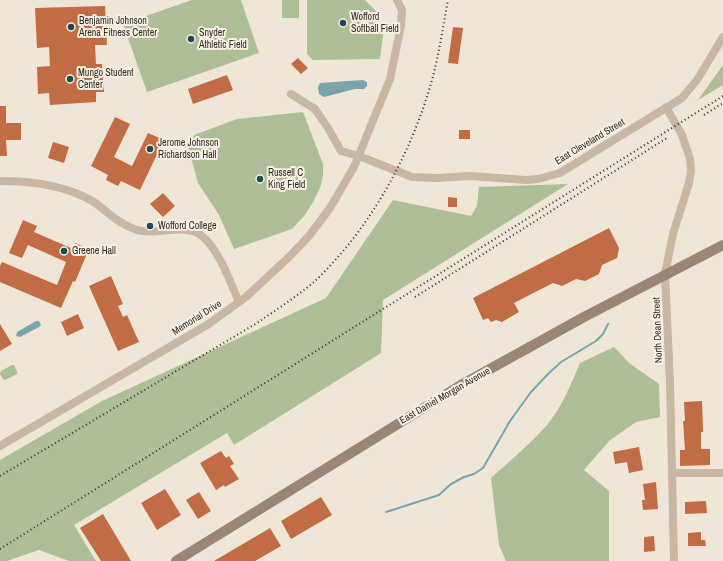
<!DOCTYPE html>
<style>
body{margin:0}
canvas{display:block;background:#f0e6d8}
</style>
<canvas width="723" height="561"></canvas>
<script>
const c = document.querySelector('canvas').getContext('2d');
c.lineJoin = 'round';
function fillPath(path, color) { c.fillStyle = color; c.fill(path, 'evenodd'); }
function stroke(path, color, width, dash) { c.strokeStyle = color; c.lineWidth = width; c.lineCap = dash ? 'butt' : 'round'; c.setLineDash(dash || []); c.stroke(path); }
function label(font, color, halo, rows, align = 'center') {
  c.font = font + ' "Archivo Narrow",sans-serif'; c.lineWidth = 4; c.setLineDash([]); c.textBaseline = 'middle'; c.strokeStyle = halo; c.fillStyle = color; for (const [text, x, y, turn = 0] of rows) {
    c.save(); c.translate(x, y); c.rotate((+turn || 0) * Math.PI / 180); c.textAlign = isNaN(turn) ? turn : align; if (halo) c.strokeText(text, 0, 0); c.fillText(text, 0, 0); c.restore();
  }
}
fillPath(new Path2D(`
 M192,0H241L259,53L147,92L123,24Z
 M282,0H299V18H282Z
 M307,0H365L376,11L383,35L380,59L313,60L307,54Z
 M723,65V85L698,100Z
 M303,112L323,164V176L320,188L313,202L305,215L292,229L234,249L219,215L198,183L188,147L194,135L237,119Z
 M568,184L383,300L381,353L234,445L227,433L74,525L96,561H69L39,550L7,561H0V460L102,401L326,298L393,200L471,216L477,206L479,187Z
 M614,347L629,363L659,384L660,417L636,422L609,441L584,470L609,491V561H506L499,545L491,478C510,461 530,444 547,425C562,407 571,384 580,363Z
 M12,365H14L17,372V374L5,380L3,379L0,374L1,371Z`), '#aebe99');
fillPath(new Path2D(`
 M363,80L367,82V86L364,89H355L324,97L319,94L318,87L320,83Z
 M36,321H39L41,325L39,327L20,337L16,336L17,332Z`), '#78a5ab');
stroke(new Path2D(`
 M386,512L439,495L451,484L464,477L474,474L483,468L510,421L531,392L548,374L561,362L596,341L603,334L608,324`), '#78a5ab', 2);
fillPath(new Path2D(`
 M105,6L107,45H95L96,64H102L104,92H96V102L50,105L49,93L38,94L37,67L50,66L49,47L37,48L35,8Z
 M453,27L463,28L458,64L448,63Z
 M298,58L308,68L301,74L291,64Z
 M227,75L233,90L193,104L188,89Z
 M0,106H6V123H21V140H6L7,156H0Z
 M115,117L130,124L114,157L132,166L148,133L164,140L140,190L121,181L118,186L106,180L108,175L91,166Z
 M459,130H470V139H459Z
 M53,142L69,147L64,163L48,158Z
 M163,193L175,206L163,217L150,204Z
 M448,197L457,198V207H448Z
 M23,220L37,226L34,232L73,249L75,243L89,249L75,282L73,281L61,308L0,282V266L2,262L57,285L66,262L28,245L22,258L9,253Z
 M609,228L619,248L617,258L602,265L599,274L585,281L576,279L562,286L553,283L514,303L519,312L502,322L496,320L491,322L488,318L483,320L473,298Z
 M111,276L123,304L118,306L123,317L127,315L139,342L118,351L89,286Z
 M78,314L84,328L67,336L61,322Z
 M0,324L12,344L0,351Z
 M702,401L703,432H701V449H710V465L680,466V450H685L683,421H685L684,402Z
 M639,447L643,470L629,473L627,462L615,464L613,452Z
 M221,451L226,458L229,456L234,464L230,466L239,479L225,487L224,485L216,490L200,463Z
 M656,482L658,509L643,510L642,500H645L643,484Z
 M165,489L181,515L157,530L141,503Z
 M199,492L211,511L198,519L186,500Z
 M321,497L332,515L291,539L281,521Z
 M706,501L707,513L685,514V502Z
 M103,514L131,561H101L80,528Z
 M270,528L281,546L255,561H214Z
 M701,532V540H705L706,546H688V533Z
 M654,536L655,551L644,552V537Z`), '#c16c44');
stroke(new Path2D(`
 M291,94L315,109L328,128L341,151L359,156L412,177L436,178L470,176L526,180L538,179L560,173L682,98L697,80L723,37
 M666,107L682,135L690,159L691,171L689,183L673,234L665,274L670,382L674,561
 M0,181C32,181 66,185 94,202C108,212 120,225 137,230C156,236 185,222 202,236C220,251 230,282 239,302
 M0,446L207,325L246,297L289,257L309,236L330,208L354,167L390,79L401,26L402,10L397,0
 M672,473H723`), '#c7b7a4', 8);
stroke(new Path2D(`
 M176,561L461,385L584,317L723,245`), '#9a8676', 10);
stroke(new Path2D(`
 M704,115L723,103
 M415,297L667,138
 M0,476L257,323C276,310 296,297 314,282C326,271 338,257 349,244C387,196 415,140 432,80C439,54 443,27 448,0
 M0,549L723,96`), '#332b26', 2, [1, 3]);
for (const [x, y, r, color] of [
 [343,23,4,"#1d4b52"],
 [71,27,4,"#1d4b52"],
 [191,39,4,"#1d4b52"],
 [70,79,4,"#1d4b52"],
 [150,149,4,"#1d4b52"],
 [260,179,4,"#1d4b52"],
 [150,226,4,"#1d4b52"],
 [64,251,4,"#1d4b52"]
]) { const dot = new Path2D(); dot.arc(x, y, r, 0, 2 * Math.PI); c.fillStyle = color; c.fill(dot); stroke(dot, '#f8f0e3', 1.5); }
label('10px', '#332b26', '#f8f0e3', [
 ["Wofford",351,17],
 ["Softball Field",351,29],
 ["Benjamin Johnson",79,21],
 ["Arena Fitness Center",79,33],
 ["Snyder",199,33],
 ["Athletic Field",199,45],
 ["Mungo Student",78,73],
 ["Center",78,85],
 ["Jerome Johnson",158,143],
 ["Richardson Hall",158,155],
 ["Russell C",268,173],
 ["King Field",268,185],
 ["Wofford College",158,226],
 ["Greene Hall",72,251]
], 'left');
label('10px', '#332b26', '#f8f0e3', [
 ["East Cleveland Street",590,142,-31],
 ["Memorial Drive",197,318,-32],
 ["North Dean Street",658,330,-92],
 ["East Daniel Morgan Avenue",445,396,-30]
]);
</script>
